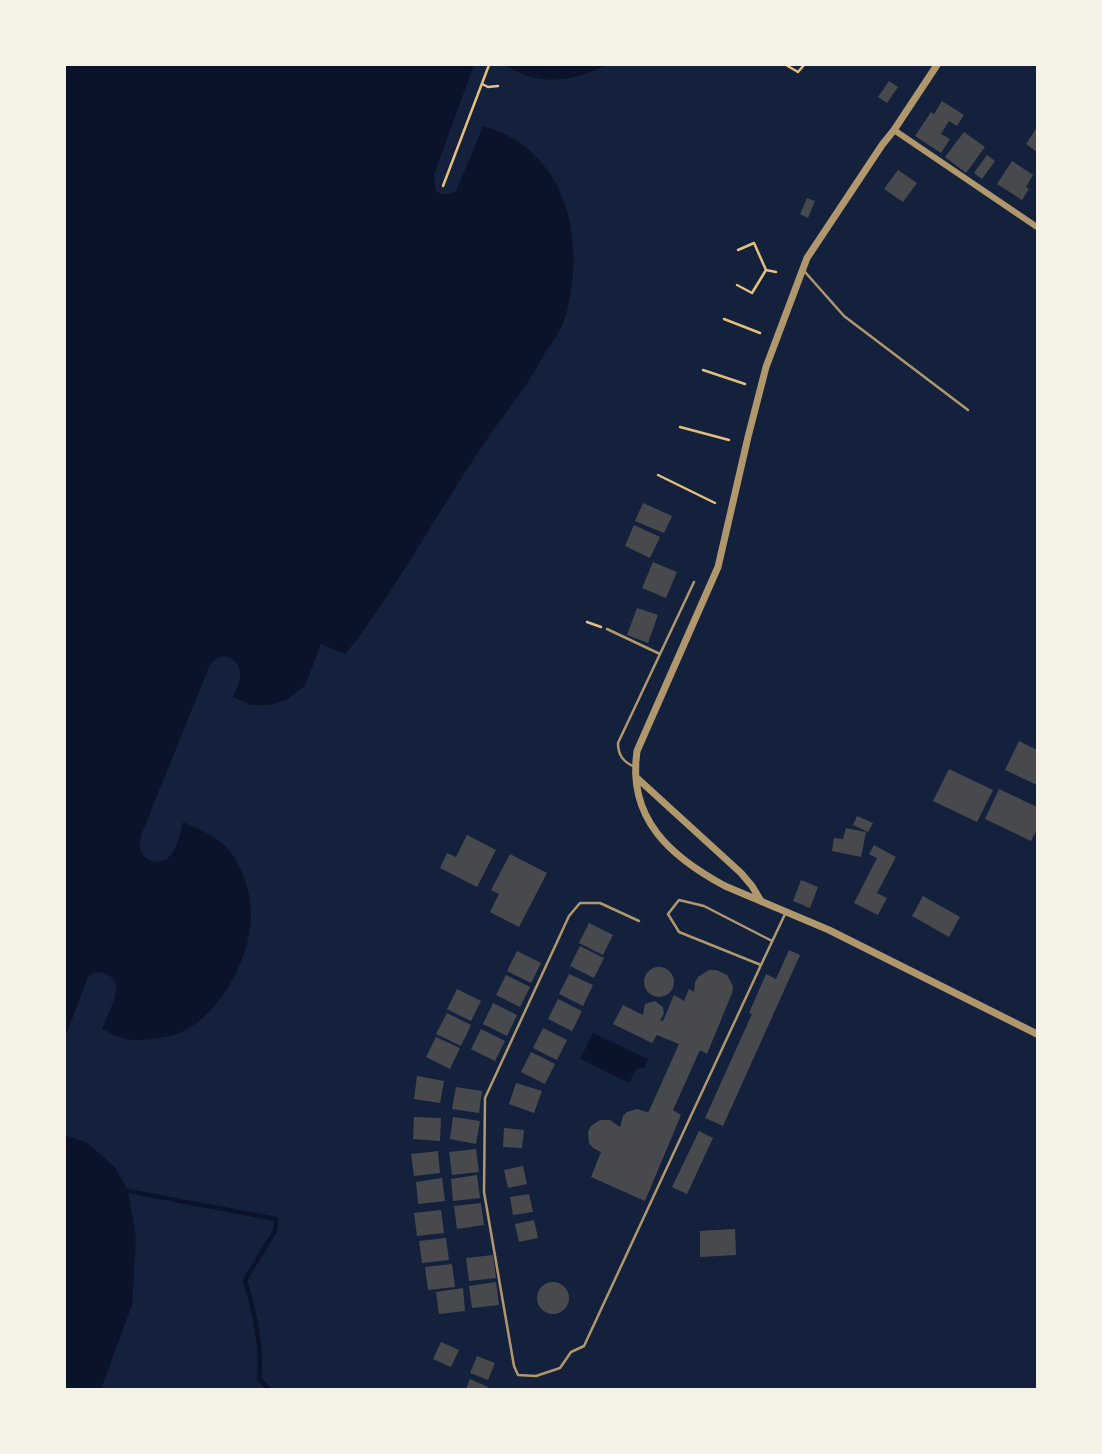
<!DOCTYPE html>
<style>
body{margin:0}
#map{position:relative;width:1102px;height:1454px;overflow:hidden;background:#14213d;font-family:"Alegreya Sans",sans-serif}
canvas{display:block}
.frame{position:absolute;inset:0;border:66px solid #f6f1e7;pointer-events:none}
</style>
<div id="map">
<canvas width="1102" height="1454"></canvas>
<div class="frame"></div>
</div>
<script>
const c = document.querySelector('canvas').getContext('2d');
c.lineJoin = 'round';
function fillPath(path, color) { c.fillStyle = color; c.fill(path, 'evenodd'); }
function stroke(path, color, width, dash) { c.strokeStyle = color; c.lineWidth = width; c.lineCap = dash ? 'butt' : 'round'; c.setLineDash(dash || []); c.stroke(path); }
fillPath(new Path2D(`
 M65,65H474L434,175L436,191L442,194L456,191L483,126C551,145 578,208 573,275C571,292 569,310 562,326C557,336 551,344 545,353C538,365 531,378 523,389C508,411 491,432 477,454C436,516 400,581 356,641L345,654L321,644L305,686L286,700L269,705H251L233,697C236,690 240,682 240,675C241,663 228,652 217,659C214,660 211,665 209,667L142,833C141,837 140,840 140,844C139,859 156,867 168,858C177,851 180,833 183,822C199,829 218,837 229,850C243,868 251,892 251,915C251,955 224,1007 189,1028C181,1034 169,1036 159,1038C147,1040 134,1042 122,1038C115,1037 109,1032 102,1029C106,1019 118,995 116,985C115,979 109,975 104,973C97,971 94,972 88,977L65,1038Z
 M506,65H606C573,82 536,87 506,65Z
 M593,1033L648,1059L644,1068L636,1069L629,1083L580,1059Z
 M65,1135L87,1143L115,1167L128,1191L136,1238L132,1305L101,1389H65Z`), '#0b132b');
fillPath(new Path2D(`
 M474,65H478L437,176L439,188L443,190L453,188L479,125L484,123L456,191L450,194H442L436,191L434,175Z`), '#14213d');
stroke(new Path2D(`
 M128,1191L276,1219L275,1231L245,1280C254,1310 263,1348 259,1379L269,1389`), '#0b132b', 4.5);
fillPath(new Path2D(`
 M889,81L898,87L887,103L878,97Z
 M942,101L964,115L957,126L949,121L941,134L950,139L941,153L915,136L931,112L934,114Z
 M1037,127V152L1026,144Z
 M964,132L985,147L966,173L945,157Z
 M987,155L995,161L982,179L974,173Z
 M1012,161L1033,175L1026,187L1029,189L1022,200L997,184Z
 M898,170L917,183L903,202L884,189Z
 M807,198L815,201L808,218L800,214Z
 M643,503L672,516L664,533L635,521Z
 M634,525L660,537L650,558L625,546Z
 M653,562L677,572L666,598L642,588Z
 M637,608L658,615L648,643L627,635Z
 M1019,741L1037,750V785L1005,770Z
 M949,769L993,790L977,822L933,801Z
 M999,789L1037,807V829L1031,841L985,819Z
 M857,816L873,823L868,832L853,825Z
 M846,828L866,832L861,857L832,851L834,838L843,839Z
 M467,835L496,850L477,887L440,868L447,853L456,857Z
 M874,845L896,857L877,893L887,898L878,915L854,903L877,858L869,854Z
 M510,854L547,873L519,927L490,912L499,894L491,890Z
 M801,880L818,887L810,908L793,901Z
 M923,896L960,917L949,937L912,916Z
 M589,923L613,935L603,955L579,943Z
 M580,946L604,958L594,978L570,966Z
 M789,950L800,955L723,1126L705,1118L752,1014L749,1013L766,974L776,979Z
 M517,951L541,963L531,983L507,971Z
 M644 982a15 15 0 1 1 30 0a15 15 0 1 1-30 0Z
 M709,970H716L727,975L733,986L732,993L707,1054L700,1050L673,1110L681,1115L645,1201L591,1177L601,1152L593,1148L589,1143L588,1132L591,1126L600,1120H610L620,1127L623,1116L627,1112L637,1109L647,1112L649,1111L679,1044L657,1035L652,1043L613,1024L623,1005L643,1015L645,1004L655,1001L663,1007L664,1014L660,1020L663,1021L674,995L684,1001L689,989L694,992L695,982L698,977Z
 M569,974L593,985L583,1006L559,994Z
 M506,975L530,987L520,1007L496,995Z
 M457,989L481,1001L471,1021L447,1009Z
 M558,999L582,1011L572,1031L548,1019Z
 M493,1003L517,1015L507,1036L483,1024Z
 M447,1013L471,1025L461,1046L436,1034Z
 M543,1028L567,1040L557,1060L533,1048Z
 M481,1029L505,1041L495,1061L471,1049Z
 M436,1037L460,1048L450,1069L426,1057Z
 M531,1052L555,1064L545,1084L521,1072Z
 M417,1076L444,1081L440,1103L414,1099Z
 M516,1083L542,1091L534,1113L509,1104Z
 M456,1087L482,1091L479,1113L452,1109Z
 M414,1117L441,1118L440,1141L413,1139Z
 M453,1117L480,1121L476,1144L450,1139Z
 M504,1128L524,1130L522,1148L503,1147Z
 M699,1131L713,1138L687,1194L672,1187Z
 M476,1149L479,1172L452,1175L449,1152Z
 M438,1151L440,1173L414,1176L411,1154Z
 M523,1166L527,1184L508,1188L504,1170Z
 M477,1175L480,1198L453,1201L451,1179Z
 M442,1178L445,1201L418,1204L416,1182Z
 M529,1194L533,1212L513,1215L510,1197Z
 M481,1203L484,1225L457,1229L454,1206Z
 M441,1210L444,1233L417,1236L414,1213Z
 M534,1220L538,1238L519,1242L515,1224Z
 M735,1229L736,1255L700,1257V1231Z
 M446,1238L449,1260L422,1263L419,1241Z
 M493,1255L496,1278L469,1281L466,1258Z
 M452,1264L455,1287L428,1290L425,1267Z
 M537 1298a16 16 0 1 1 32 0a16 16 0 1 1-32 0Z
 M496,1282L499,1305L472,1308L469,1286Z
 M463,1288L465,1311L439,1314L436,1292Z
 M441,1342L459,1350L451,1367L433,1359Z
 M477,1356L495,1363L488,1380L470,1373Z
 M470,1379L488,1387L487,1389H466Z`), '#48494c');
stroke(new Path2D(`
 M786,65L798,72L804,65
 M482,84L488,87L498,86
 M443,186L489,65
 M738,250L754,243L766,270L776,272
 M737,285L752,293L766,270
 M724,319L760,333
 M703,370L745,384
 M680,427L729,440
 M658,475L715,503
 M587,622L601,627`), '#e5c07b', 2.5);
stroke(new Path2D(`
 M805,272L844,316L968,410
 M607,629L660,654L618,743C618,755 623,762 635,767
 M660,654L694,582
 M639,921L600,903H580L569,916L485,1098L484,1192L514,1366L518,1375L536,1376L560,1368L571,1352L584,1346L761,965L679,932L668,914L679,900L704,906L772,941
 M761,965L786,912`), '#b1986c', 2.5);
stroke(new Path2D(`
 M894,130L1037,227`), '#b1986c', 6);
stroke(new Path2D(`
 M937,65L894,130L882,145L807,258L766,367L748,437L718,567L637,751C627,819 671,857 725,886L829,930L1037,1034
 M637,778L741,873L752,886L761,901`), '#b1986c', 7);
</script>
